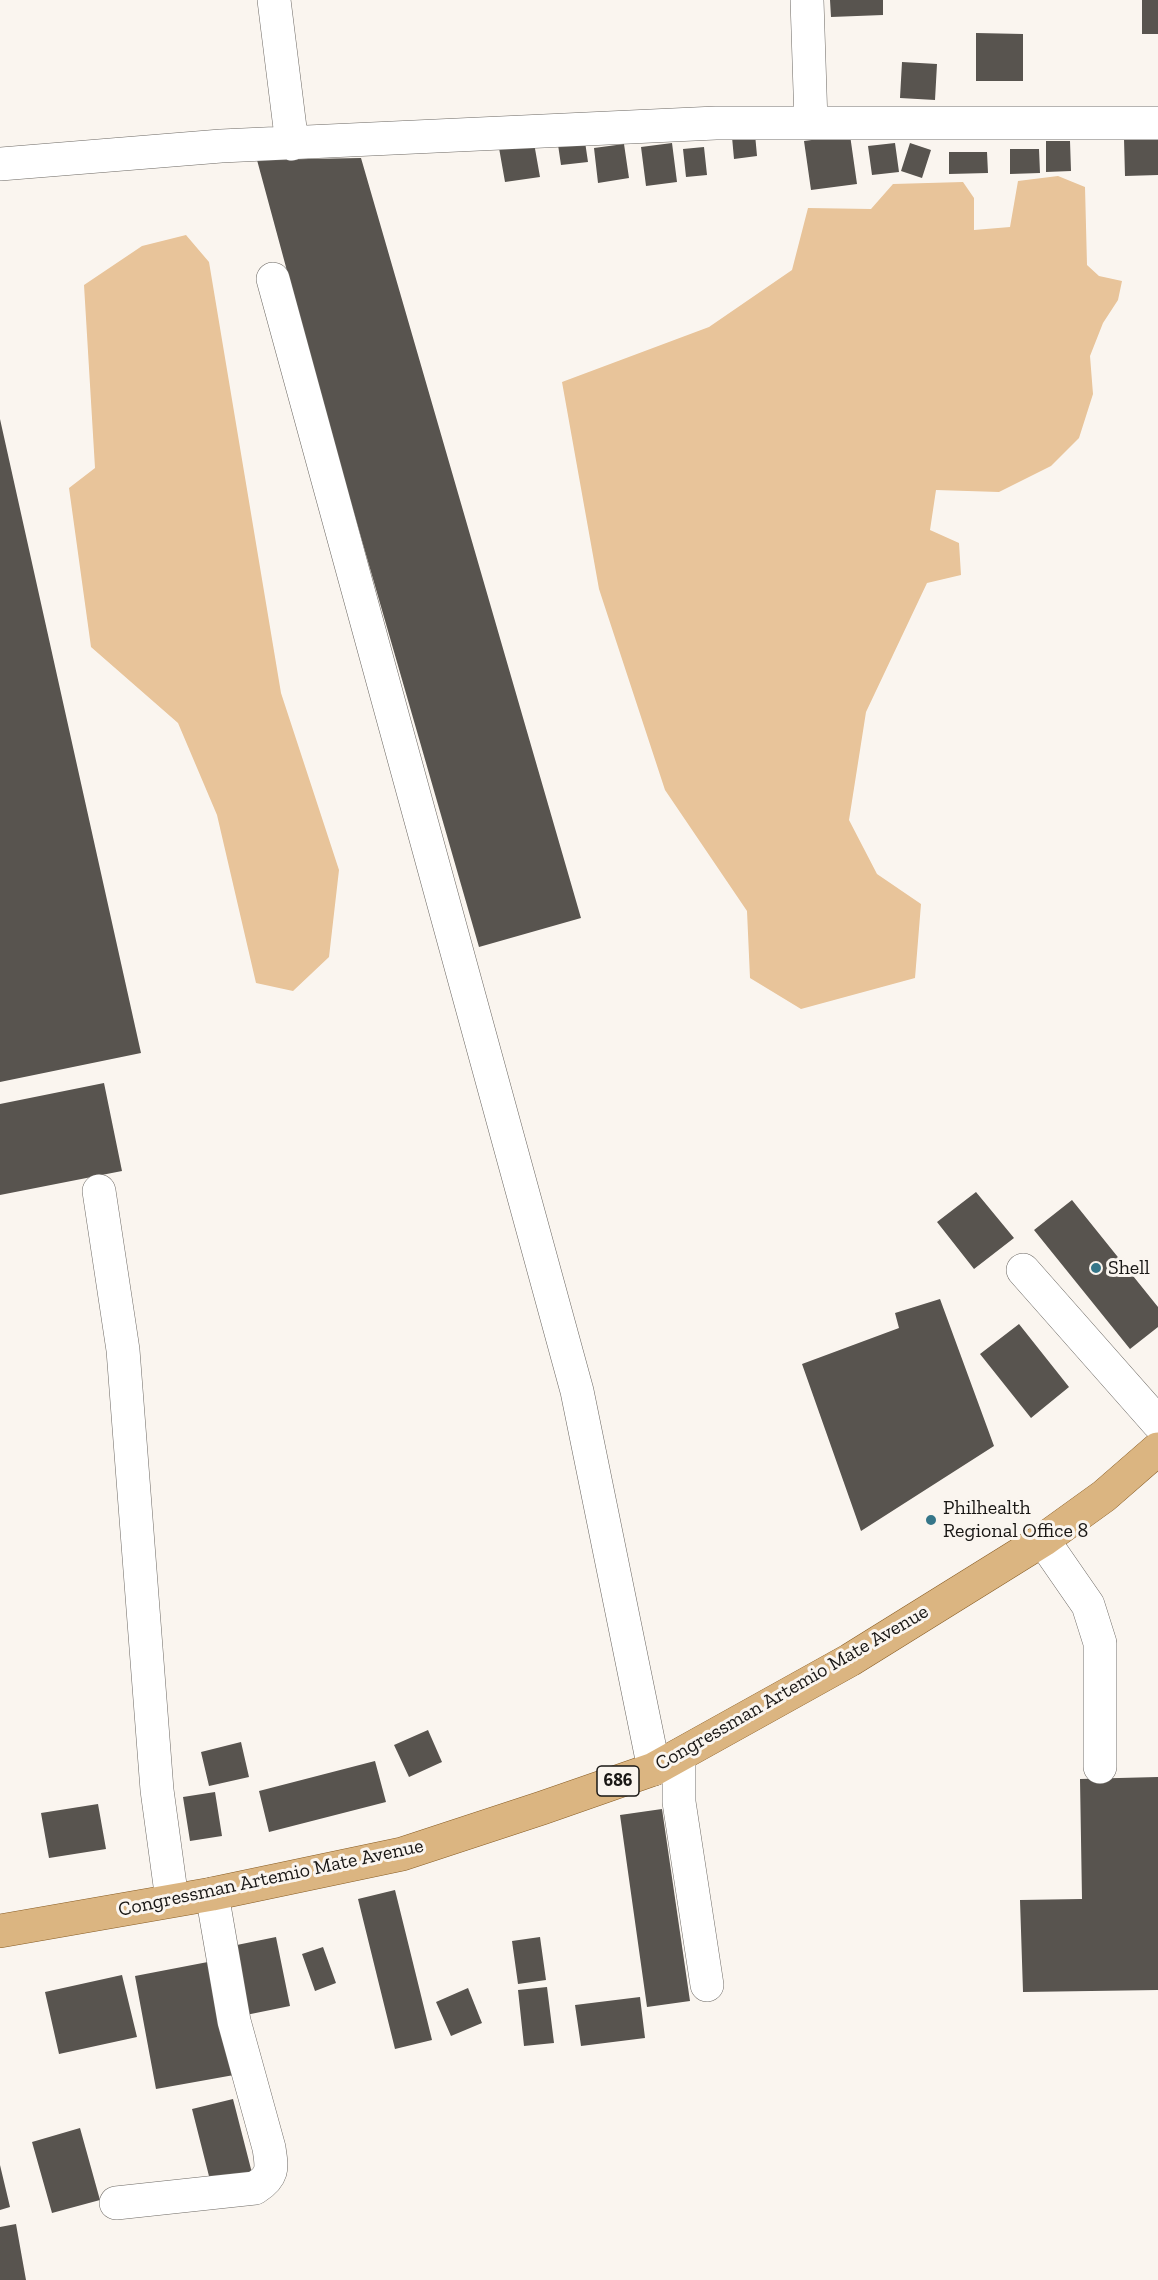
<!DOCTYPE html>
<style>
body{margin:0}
canvas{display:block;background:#faf5ef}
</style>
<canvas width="1158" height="2280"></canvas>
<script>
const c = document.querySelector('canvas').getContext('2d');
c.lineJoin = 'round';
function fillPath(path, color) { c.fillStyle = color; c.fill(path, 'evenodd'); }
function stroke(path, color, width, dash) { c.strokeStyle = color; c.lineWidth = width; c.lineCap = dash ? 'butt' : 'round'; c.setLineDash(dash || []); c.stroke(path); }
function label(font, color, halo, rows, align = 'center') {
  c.font = font + ' "Zilla Slab",serif'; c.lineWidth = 6; c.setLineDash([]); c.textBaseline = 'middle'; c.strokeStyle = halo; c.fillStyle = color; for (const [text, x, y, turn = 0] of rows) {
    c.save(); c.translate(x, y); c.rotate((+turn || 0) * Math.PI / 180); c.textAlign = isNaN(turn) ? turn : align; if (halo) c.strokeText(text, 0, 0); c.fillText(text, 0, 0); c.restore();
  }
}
fillPath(new Path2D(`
 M1058,176L1085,187L1087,265L1099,276L1122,281L1118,300L1103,323L1090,356L1093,394L1079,438L1051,466L999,492L936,490L930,530L959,543L961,575L927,583L866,712L849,820L877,874L921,904L915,978L801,1009L750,978L747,911L665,790L599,589L562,382L709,327L792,270L808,208L871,209L893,184L963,182L974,198V230L1010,227L1018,181Z
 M186,235L209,262L281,693L339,870L329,957L293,991L256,983L217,815L178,723L91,647L69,488L95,468L84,285L142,246Z`), '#e8c49a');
fillPath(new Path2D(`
 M830,0H883V15L831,17Z
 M1142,0H1158V34H1142Z
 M976,33L1023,34V81H976Z
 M902,62L937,64L935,100L900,98Z
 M755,134L757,156L734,159L732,137Z
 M584,135L588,162L561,165L557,138Z
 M850,135L857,184L811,190L804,141Z
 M1158,138V175L1125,176L1124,139Z
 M1046,141H1070L1071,171L1046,172Z
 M534,143L540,177L505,182L499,148Z
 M672,143L677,182L646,186L641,147Z
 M895,143L899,172L872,175L868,146Z
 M910,143L931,150L922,178L901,171Z
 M624,144L629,178L598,183L594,148Z
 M704,147L707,175L686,177L683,149Z
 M1010,149H1039L1040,173L1010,174Z
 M949,152H987L988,173L949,174Z
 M361,158L581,918L479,947L329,426L257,160Z
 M0,419L141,1053L0,1082Z
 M104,1083L122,1171L0,1195V1104Z
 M976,1192L1014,1238L974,1269L937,1222Z
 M1072,1200L1158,1307V1327L1130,1349L1034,1230Z
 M940,1299L994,1446L861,1531L802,1364L899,1328L895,1313Z
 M1019,1324L1069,1387L1031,1418L980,1354Z
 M428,1730L442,1762L409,1777L394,1745Z
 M241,1742L249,1777L209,1786L201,1752Z
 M375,1761L386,1802L269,1832L259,1791Z
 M1158,1777V1990L1023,1992L1020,1900L1082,1899L1080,1779Z
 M215,1792L222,1836L190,1841L183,1797Z
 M98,1804L106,1849L49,1858L41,1813Z
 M662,1809L690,2001L647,2007L620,1815Z
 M395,1890L432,2040L395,2049L358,1899Z
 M276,1937L290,2006L241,2016L227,1947Z
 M540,1937L546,1980L518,1984L512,1941Z
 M323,1947L336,1983L315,1991L302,1954Z
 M213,1961L234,2075L156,2089L135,1976Z
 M122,1975L137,2037L59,2054L45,1992Z
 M547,1987L554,2043L524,2046L518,1990Z
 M468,1988L482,2023L451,2036L436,2002Z
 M640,1997L645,2038L581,2046L575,2005Z
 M233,2099L252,2173L211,2184L192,2109Z
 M80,2128L100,2200L52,2213L32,2142Z
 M0,2165L10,2207L0,2210Z
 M16,2224L26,2280H0V2227Z`), '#58544f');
const minor = new Path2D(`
 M274,0L292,144
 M807,0L811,122
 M0,164L221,146L716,123H1158
 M273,279L577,1391L654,1769
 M99,1191L123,1350L157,1790L172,1900
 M1023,1270L1158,1423
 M1043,1540L1088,1605L1100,1643V1767
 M679,1756V1802L707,1985
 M116,2203L255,2188C274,2176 272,2168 269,2148L234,2021L212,1894`);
const major = new Path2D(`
 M0,1931L212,1894L402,1854L542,1808L654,1769L850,1660L1043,1540L1104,1496L1158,1449`);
stroke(minor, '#6d6964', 34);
stroke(major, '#885d25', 34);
stroke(minor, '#fff', 33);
stroke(major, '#dbb581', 33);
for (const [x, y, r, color] of [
 [1096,1268,6,"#357689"],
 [931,1520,6,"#357689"]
]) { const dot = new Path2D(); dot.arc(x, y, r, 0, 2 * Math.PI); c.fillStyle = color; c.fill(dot); stroke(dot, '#faf5ef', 2); }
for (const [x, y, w] of [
 [618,1781,42]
]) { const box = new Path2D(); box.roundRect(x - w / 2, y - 15, w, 30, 4.5); c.fillStyle = '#faf5ef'; c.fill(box); stroke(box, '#191715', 1.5); }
label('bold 18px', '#191715', null, [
 ["686",618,1781]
]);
label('20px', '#191715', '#faf5ef', [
 ["Shell",1108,1268],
 ["Philhealth",943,1508],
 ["Regional Office 8",943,1531]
], 'left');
label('20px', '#191715', '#faf5ef', [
 ["Congressman Artemio Mate Avenue",792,1688,-30],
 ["Congressman Artemio Mate Avenue",271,1878,-12]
]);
</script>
